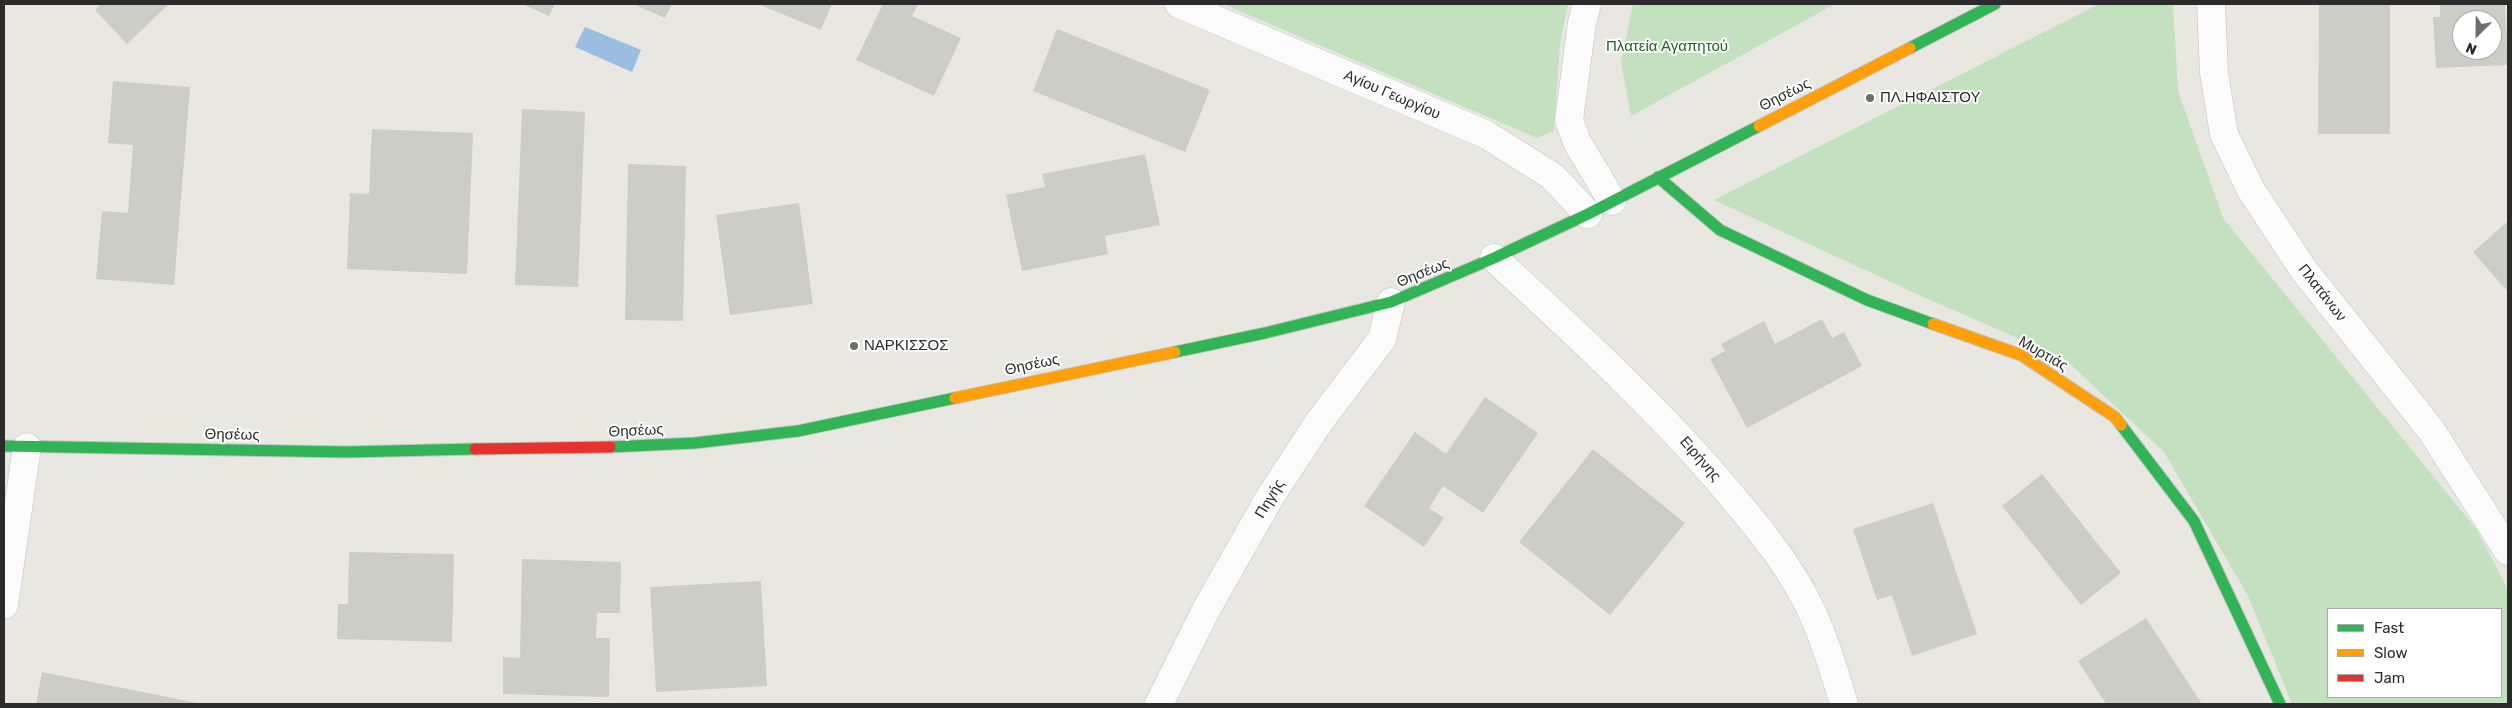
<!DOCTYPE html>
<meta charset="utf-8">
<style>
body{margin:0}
#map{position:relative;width:2512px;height:708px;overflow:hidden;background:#e8e7e2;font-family:Rubik,sans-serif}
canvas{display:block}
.frame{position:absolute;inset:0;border:5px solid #2b2b2b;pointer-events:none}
.legend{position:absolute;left:2327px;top:608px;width:175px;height:90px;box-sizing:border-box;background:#fff;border:1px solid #aaa;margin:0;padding:6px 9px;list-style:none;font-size:15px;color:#2b2b2b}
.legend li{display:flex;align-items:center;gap:10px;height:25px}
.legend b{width:25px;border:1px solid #aaa}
.north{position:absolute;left:2452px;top:10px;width:50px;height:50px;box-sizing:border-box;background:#fff;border:1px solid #aaa;border-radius:50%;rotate:203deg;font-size:14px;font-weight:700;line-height:20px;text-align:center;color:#2b2b2b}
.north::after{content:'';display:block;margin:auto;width:18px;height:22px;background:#6d6d6b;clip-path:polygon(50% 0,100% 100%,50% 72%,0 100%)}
</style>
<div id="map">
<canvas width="2512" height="708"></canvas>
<div class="frame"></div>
<ul class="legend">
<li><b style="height:6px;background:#30b455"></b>Fast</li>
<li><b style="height:6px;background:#ff9f0a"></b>Slow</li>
<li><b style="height:6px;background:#e5322d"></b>Jam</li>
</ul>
<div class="north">N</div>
</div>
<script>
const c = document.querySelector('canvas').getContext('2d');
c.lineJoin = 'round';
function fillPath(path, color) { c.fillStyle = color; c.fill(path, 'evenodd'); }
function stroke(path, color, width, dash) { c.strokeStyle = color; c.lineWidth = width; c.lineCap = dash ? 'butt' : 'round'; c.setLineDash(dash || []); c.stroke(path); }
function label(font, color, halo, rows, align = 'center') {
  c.font = font + ' Rubik,sans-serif'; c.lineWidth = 4; c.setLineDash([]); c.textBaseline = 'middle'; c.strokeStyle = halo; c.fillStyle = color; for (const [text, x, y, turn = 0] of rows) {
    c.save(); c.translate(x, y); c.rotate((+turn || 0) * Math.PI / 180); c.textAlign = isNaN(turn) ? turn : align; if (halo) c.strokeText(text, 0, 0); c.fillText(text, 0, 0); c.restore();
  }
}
fillPath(new Path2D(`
 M1223,4H1568L1560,43L1554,131L1537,138Z
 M1633,4H1835L1631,116L1621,62Z
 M2099,4H2173L2178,91L2223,218L2477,530L2508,590V704H2292L2248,596L2164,452L2065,359L1919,295L1714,200ZM2328,609H2501V697H2328Z`), '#c3e1be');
fillPath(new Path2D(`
 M585,27L641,50L632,72L575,47Z`), '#9cbde2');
fillPath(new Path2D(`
 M101,4H169L127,44L95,10Z
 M522,4H555L549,16Z
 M633,4H672L665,18Z
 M758,4H832L821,30Z
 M883,4H918L912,16L961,38L934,96L856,60Z
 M2319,4H2390V134H2318Z
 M2440,4H2505L2508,65L2436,68L2433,17H2440ZM2462,20H2492V50H2462Z
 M1057,29L1210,90L1185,152L1033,91Z
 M113,81L190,87L174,285L96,279L102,211L128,213L133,145L108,143Z
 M522,109L585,112L578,287L515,285Z
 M372,129L473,133L467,274L347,269L350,193L369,194Z
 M1145,154L1160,225L1105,236L1108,254L1022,271L1006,195L1045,187L1042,174Z
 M628,164L686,166L683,321L625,320Z
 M799,203L813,304L730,315L716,215Z
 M2508,221V292L2473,252Z
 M1822,319L1832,338L1844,332L1862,366L1747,428L1710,359L1725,351L1721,344L1764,321L1775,344Z
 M1485,397L1538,433L1483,513L1443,486L1429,508L1444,518L1424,547L1364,506L1415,432L1446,454Z
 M1593,449L1685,523L1610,615L1519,542Z
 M2042,474L2121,573L2081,605L2002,506Z
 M1933,503L1977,634L1912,656L1892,595L1877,600L1853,529Z
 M349,552L454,554L452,642L337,639L338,604H348Z
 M522,559L621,562L620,613H597L596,638H610L609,697L503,694V657L520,658Z
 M761,581L767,686L656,692L650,587Z
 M2146,618L2202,704H2106L2078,661Z
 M42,672L198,703V704H36Z`), '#cdcdc8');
const street = new Path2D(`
 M1179,4L1485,134L1552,176L1588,214
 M1587,4L1582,23L1569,120L1577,142L1612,201
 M2211,4L2214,73L2224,134L2251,190L2303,269L2431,430L2508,551
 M1494,258C1576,334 1658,408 1730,494C1757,526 1785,560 1805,598C1823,632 1833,668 1844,704
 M4,605L27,447
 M1159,704L1207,608L1270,497L1319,422L1382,339L1391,302`);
const fast = new Path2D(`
 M1910,48L1995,4
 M1658,177L1720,230L1867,300L1933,324
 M1175,352L1265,333L1391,302L1494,258L1588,214L1759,126
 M2121,425L2194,521L2280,704
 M4,446L347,452L475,449
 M610,447L695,443L798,431L955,398`);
const slow = new Path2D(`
 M1759,126L1910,48
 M1933,324L2021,355L2115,417L2121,425
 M955,398L1175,352`);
const jam = new Path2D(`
 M475,449L610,447`);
stroke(street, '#c2c2c1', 29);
stroke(fast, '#c2c2c1', 13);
stroke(slow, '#c2c2c1', 13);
stroke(jam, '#c2c2c1', 13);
stroke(street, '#fcfbfb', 28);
stroke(fast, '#30b455', 11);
stroke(slow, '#ff9f0a', 11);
stroke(jam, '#e5322d', 11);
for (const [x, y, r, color] of [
 [1870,98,5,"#6d6d6b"],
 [854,346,5,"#6d6d6b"]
]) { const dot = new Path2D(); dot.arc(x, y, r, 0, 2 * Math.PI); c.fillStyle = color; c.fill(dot); stroke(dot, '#fff', 2); }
label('15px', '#226126', '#fff', [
 ["Πλατεία Αγαπητού",1667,47]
]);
label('15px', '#2b2b2b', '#fff', [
 ["Αγίου Γεωργίου",1392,95,23],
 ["Θησέως",1785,95,-27],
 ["Θησέως",1423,273,-22],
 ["Πλατάνων",2322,293,52],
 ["Μυρτιάς",2043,354,30],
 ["Θησέως",1032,365,-12],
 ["Θησέως",636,431,-3],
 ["Θησέως",232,435,1],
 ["Ειρήνης",1700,459,49],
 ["Πηγής",1270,499,-59]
]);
label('15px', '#2b2b2b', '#fff', [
 ["ΠΛ.ΗΦΑΙΣΤΟΥ",1880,98],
 ["ΝΑΡΚΙΣΣΟΣ",864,346]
], 'left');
</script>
